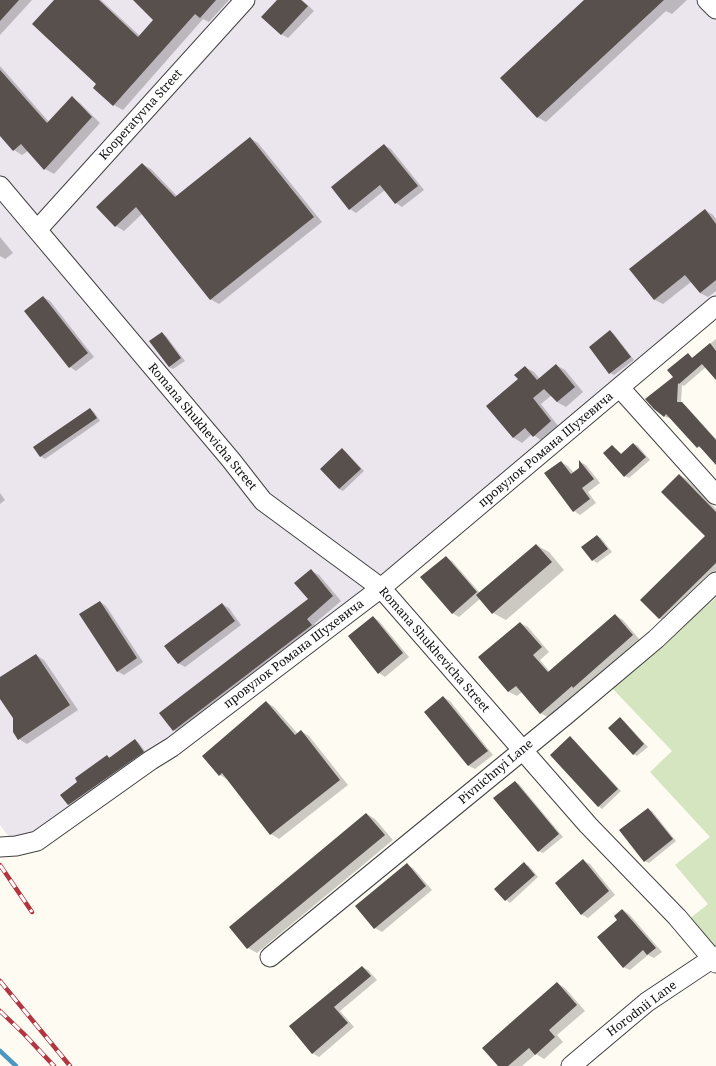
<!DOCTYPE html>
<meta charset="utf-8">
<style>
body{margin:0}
canvas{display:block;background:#fefbf3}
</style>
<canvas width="716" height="1066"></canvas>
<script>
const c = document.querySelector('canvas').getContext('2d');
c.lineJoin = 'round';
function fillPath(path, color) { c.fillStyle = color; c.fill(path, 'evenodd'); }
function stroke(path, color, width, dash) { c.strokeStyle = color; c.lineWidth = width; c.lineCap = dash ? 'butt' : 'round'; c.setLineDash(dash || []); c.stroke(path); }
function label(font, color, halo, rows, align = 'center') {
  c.font = font + ' "Noto Serif",serif'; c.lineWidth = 4; c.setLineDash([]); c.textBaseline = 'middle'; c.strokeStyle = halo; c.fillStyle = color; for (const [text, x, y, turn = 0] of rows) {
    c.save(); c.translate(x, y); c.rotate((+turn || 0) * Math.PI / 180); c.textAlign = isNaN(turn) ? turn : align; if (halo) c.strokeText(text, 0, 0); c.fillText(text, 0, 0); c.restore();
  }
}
fillPath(new Path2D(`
 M0,0H704L716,13V304L334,624L16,846L0,825Z`), '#ebe5ed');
fillPath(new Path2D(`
 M716,598V948L688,920L708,904L675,865L710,837L650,772L672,751L611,687Z`), '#d5e5bf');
fillPath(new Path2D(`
 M0,0H32L0,35Z
 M55,0H101L140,36L155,20L134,0H229L209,22L203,19L123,110L114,105L94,88L98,83Z
 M279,0H302L314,11L288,38L281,34Z
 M585,0H687L672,14L666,11L546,122L537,117Z
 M0,66L49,122L72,98L80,103L100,123L54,174L45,169L28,151L22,155L14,150L0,135Z
 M250,138L258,143L322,222L219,304L210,299L142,214L124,231L116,226L142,164L151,169L177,196Z
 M384,145L391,149L424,190L402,207L396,203L385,190L356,213L350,209Z
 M705,210L713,215L716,219V291L708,297L700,293L691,282L663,304L655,300L631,269Z
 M0,237L13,253L5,259L0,256Z
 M43,297L50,301L94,357L76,371L70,367Z
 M610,331L614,334L634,360L614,375L610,373Z
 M162,334L166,336L185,361L173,369L169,367Z
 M716,339V379L706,367L684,386L682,385L681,403L686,406L716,439V464L702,448L697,447L670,417L668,418L664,416L675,378L688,354L693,358Z
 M556,365L565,370L583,392L566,407L557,402L552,395L541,404L559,427L542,441L532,434L522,443L514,438L488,406L519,379L525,367L534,372L540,379Z
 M90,409L94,412L100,421L45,459L40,456Z
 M634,444L638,446L650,460L629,478L625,476L612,446L622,454Z
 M342,449L346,452L364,471L343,491L339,489Z
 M561,462L568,466L574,473L580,468V462L586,465L600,483L588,492L596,503L580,515L574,511Z
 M679,475L688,480L716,509V576L668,623L659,618L706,536Z
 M0,493L5,500L0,504Z
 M597,536L601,538L612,552L597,563L593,560L583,547Z
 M536,545L549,552L564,570L506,620L493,613L481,598L459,617L452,613L446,557L452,561L480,593Z
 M311,571L319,575L341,601L314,624L319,630L182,735L174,730L309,600Z
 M100,602L106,606L143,662L124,675L117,671Z
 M222,604L229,608L241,625L185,667L178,663Z
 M615,615L623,620L640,640L582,691L548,717L540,713L522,692L517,696L509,692L480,657L520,623L528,627L549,652L540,660L550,672Z
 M373,617L379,621L409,657L385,677L379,673Z
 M36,655L44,660L78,710L27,744L19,739L14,718L0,698V678Z
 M443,697L450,701L493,755L475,769L469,766L425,712Z
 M266,702L274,707L298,734L301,731L309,736L348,785L279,839L271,834L228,780L220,775Z
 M620,719L624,721L648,747L637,756L633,754Z
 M570,738L574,740L621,791L602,809L598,806Z
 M135,740L139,743L147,754L73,807L69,805L62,795L107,756L111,758Z
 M515,782L519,784L563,837L543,853L538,851Z
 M648,809L652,811L676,841L649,863L645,861Z
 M367,814L375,819L393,840L257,953L248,948L230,927Z
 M583,861L590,864L615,895L588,918L581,914Z
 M524,864L529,866L538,877L510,903L506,900Z
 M407,865L413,868L432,890L382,932L375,928Z
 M623,910L629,914L662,952L654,958L648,955L630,970L623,967L619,920Z
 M362,967L368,970L377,980L340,1011L354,1027L319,1057L312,1053L290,1027Z
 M557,983L565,988L585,1011L557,1035L563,1042L544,1059L536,1054L522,1066H499Z`), '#0003');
stroke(new Path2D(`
 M0,1051L16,1066`), '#4a97c0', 4.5);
fillPath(new Path2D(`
 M0,0H19L0,21Z
 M54,0H99L138,37L153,20L133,0H216L200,18L195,14L113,106L93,88L96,84L32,24Z
 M277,0H301L308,6L281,35L261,17Z
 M584,0H664L537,118L500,78Z
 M0,70L47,123L72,96L92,117L44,170L21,144L13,151L0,136Z
 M250,137L314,217L210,300L136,207L115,227L96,207L142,163L175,197Z
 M384,144L418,186L395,204L380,185L349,210L331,187Z
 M705,209L716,224V280L700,293L685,275L654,300L629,269Z
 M43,296L88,353L69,368L24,311Z
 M610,330L631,357L609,374L589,347Z
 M162,332L181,358L169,367L149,341Z
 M710,343L716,351V380L702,364L679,384L678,383L677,402H682L716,440V465L699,446L697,448L666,414L664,417L654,409L645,399L673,377L667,370L688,353L692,358Z
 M556,364L575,387L557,402L544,389L533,398L551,421L533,437L525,428L513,438L486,406L518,379L514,375L525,366L537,380Z
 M90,408L97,418L40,457L33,447Z
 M633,443L646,457L624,477L603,453L612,445L621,454Z
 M342,448L361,469L339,489L320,469Z
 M579,460L594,479L582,488L590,499L573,512L544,473L561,461L571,474L579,468Z
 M679,474L716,512V563L659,619L640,600L705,536L661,492Z
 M597,535L608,549L592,561L581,547Z
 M536,544L552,562L492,614L476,595Z
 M446,556L477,592L452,614L420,577Z
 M311,569L333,596L307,619L312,625L173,731L159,713L308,599L294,583Z
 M100,601L137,658L117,672L79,614Z
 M222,603L235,621L178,664L164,646Z
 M615,614L633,635L573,688L572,686L540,714L516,686L508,692L478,657L520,622L542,647L533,655L548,672Z
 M373,616L403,653L378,674L348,636Z
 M36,654L70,705L18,740L13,732V718L0,699V677Z
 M443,696L488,751L468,766L424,712Z
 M266,701L295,735L301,730L340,780L270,835L222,773L219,776L202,756Z
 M620,717L644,744L633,755L608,728Z
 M570,736L618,789L598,807L550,755Z
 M135,739L144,752L68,805L60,795L77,782L75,778L107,755L109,758Z
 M515,781L559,834L538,852L493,798Z
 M648,808L673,839L644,862L619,830Z
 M366,813L385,835L247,949L229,927Z
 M583,859L609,891L581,915L555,883Z
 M524,862L535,875L505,901L494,889Z
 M407,863L426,886L374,929L355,906Z
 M622,909L656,948L647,955L643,950L623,968L597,937L617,920L614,916Z
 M362,966L371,976L334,1007L348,1023L312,1054L289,1026Z
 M557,982L577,1005L549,1030L555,1037L535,1055L529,1048L508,1066H498L482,1048Z`), '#57504d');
const minor = new Path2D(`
 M707,0L716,9
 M0,186L231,460L263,501L381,588L588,825L677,917L716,963
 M37,230L245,0
 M620,388L716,495
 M0,847L16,846L37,841L151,760L172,747L381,588L716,306
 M270,957L567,714L656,639L716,582
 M571,1066L647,1002L716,956`);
stroke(minor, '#424242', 21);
stroke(minor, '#fff', 19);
const rail = new Path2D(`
 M0,865L32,912
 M0,981L70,1066
 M0,1011L24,1034L54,1066`);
stroke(rail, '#b23541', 4.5);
stroke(rail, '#fff', 3, [9]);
label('12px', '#0f0f0f', '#fff', [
 ["Kooperatyvna Street",141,115,-48],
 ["Romana Shukhevicha Street",202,427,50],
 ["провулок Романа Шухевича",546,450,-40],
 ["Romana Shukhevicha Street",434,650,49],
 ["провулок Романа Шухевича",294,654,-37],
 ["Pivnichnyi Lane",496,772,-40],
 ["Horodnii Lane",642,1009,-37]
]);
</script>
